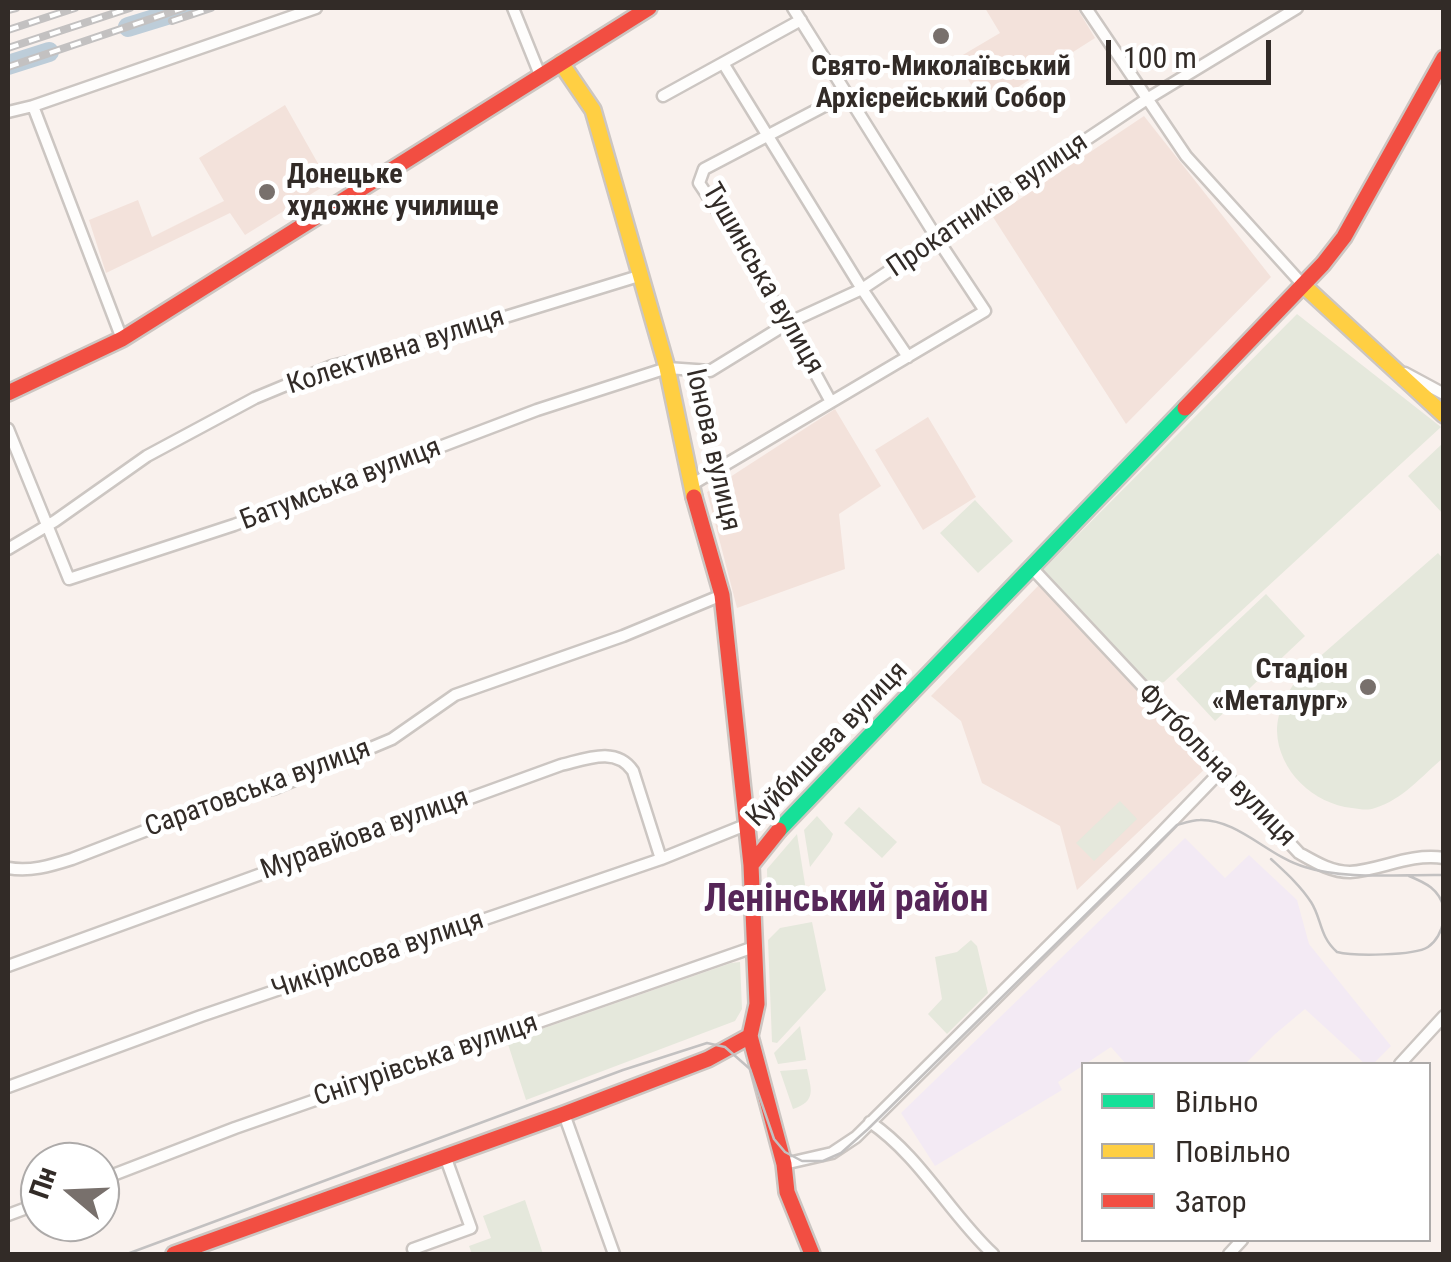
<!DOCTYPE html>
<meta charset="utf-8">
<style>
body{margin:0}
#map{position:relative;width:1451px;height:1262px;overflow:hidden;background:#f9f1ed;font-family:"Roboto Condensed",sans-serif}
canvas{display:block}
.frame{position:absolute;inset:0;border:10px solid #322b27;pointer-events:none}
.legend{position:absolute;left:1081px;top:1062px;width:350px;height:180px;box-sizing:border-box;background:#fff;border:2px solid #adaaa9;margin:0;padding:12px 18px;list-style:none;font-size:30px;color:#322b27}
.legend li{display:flex;align-items:center;gap:20px;height:50px}
.legend b{width:50px;border:2px solid #adaaa9}
.north{position:absolute;left:20px;top:1142px;width:100px;height:100px;box-sizing:border-box;background:#fff;border:2px solid #adaaa9;border-radius:50%;rotate:289deg;font-size:28px;font-weight:700;line-height:40px;text-align:center;color:#322b27}
.north::after{content:'';display:block;margin:auto;width:35px;height:45px;background:#78706c;clip-path:polygon(50% 0,100% 100%,50% 72%,0 100%)}
.scale{position:absolute;left:1106px;top:40px;width:165px;height:45px;box-sizing:border-box;border:5px solid #322b27;border-top:0;padding-left:12px;font-size:30px;line-height:35px;white-space:nowrap;color:#322b27;-webkit-text-stroke:8px #fff;paint-order:stroke}
</style>
<div id="map">
<canvas width="1451" height="1262"></canvas>
<div class="frame"></div>
<ul class="legend">
<li><b style="height:12px;background:#16e098"></b>Вільно</li>
<li><b style="height:12px;background:#ffcf43"></b>Повільно</li>
<li><b style="height:12px;background:#f24e42"></b>Затор</li>
</ul>
<div class="north">Пн</div>
<div class="scale">100 m</div>
</div>
<script>
const c = document.querySelector('canvas').getContext('2d');
c.lineJoin = 'round';
function fillPath(path, color) { c.fillStyle = color; c.fill(path, 'evenodd'); }
function stroke(path, color, width, dash) { c.strokeStyle = color; c.lineWidth = width; c.lineCap = dash ? 'butt' : 'round'; c.setLineDash(dash || []); c.stroke(path); }
function label(font, color, halo, rows, align = 'center') {
  c.font = font + ' "Roboto Condensed",sans-serif'; c.lineWidth = 10; c.setLineDash([]); c.textBaseline = 'middle'; c.strokeStyle = halo; c.fillStyle = color; for (const [text, x, y, turn = 0] of rows) {
    c.save(); c.translate(x, y); c.rotate((+turn || 0) * Math.PI / 180); c.textAlign = isNaN(turn) ? turn : align; if (halo) c.strokeText(text, 0, 0); c.fillText(text, 0, 0); c.restore();
  }
}
fillPath(new Path2D(`
 M1185,838L1225,878L1249,855L1297,900L1309,944L1391,1046L1373,1064H1365L1305,1009L1274,1035L1245,1064H1126L1111,1047L1058,1082L1062,1090L935,1166L901,1113Z`), '#f3eaf4');
fillPath(new Path2D(`
 M985,8H1077L1095,38L985,108L956,59L1000,33Z
 M285,105L329,183L245,235L230,213L106,273L89,220L138,200L152,237L224,201L199,158Z
 M1144,116L1271,277L1126,424L993,217Z
 M835,409L881,486L839,514L845,569L737,608L707,492Z
 M928,417L976,497L923,530L875,450Z
 M1039,585L1208,766L1077,890L1060,826L982,783L961,721L931,696Z`), '#f3e2db');
fillPath(new Path2D(`
 M1297,314L1441,427L1164,682L1148,686L1043,570Z
 M1443,443V514L1408,476Z
 M975,500L1013,541L978,573L940,533Z
 M1438,553L1444,560L1443,758C1422,776 1402,800 1375,808C1367,811 1360,809 1352,808C1314,804 1278,771 1277,731C1277,709 1289,691 1300,674Z
 M1266,594L1305,636L1215,721L1176,679Z
 M1120,801L1137,819L1094,861L1076,843Z
 M859,807L897,842L882,858L844,823Z
 M817,816L833,834L830,841L810,867L804,830Z
 M797,834L808,903L768,912L767,869Z
 M812,922L826,990L777,1043L772,1042L768,940L780,928Z
 M971,940L977,946L988,993L947,1034L928,1014L942,999L935,957L957,952Z
 M740,962L742,1009L735,1021L526,1100L507,1041L731,963Z
 M800,1026L806,1060L778,1064L774,1053Z
 M807,1069C811,1089 817,1101 793,1109L780,1071Z
 M525,1200L543,1254H472L469,1246L491,1238L483,1216Z`), '#e5e8dc');
stroke(new Path2D(`
 M128,27L190,8
 M8,65L49,52`), '#bdcdd9', 20);
const street = new Path2D(`
 M513,8L540,75
 M1086,8L1186,156L1303,285
 M723,63L862,289L908,357
 M663,96L801,20
 M33,106L122,339
 M8,112L33,106L316,8
 M1405,373L1444,394
 M831,402C790,326 747,254 699,183L704,169L847,94
 M8,429L69,579L234,525L537,410L667,368L710,371L788,323L862,289L1147,99L1297,8
 M691,485L985,311L938,240L793,8
 M8,549L55,521L147,456L255,398L332,366L401,349L642,275
 M1032,568L1299,853C1315,862 1331,872 1350,872C1382,870 1408,853 1444,858
 M8,868C30,872 50,866 72,859L248,791L273,789L392,739L455,695L623,636L722,595
 M8,966L561,765C586,759 616,746 633,771L661,859
 M1400,1064L1444,1016
 M8,1087L201,1016L661,859L748,824
 M564,1114L614,1254
 M870,1122C921,1157 949,1213 993,1254
 M784,1164L832,1153L856,1137L1140,855L1220,772
 M100,1180L235,1128L754,947
 M8,1215L40,1203
 M415,1254L413,1249L471,1228L445,1156
 M1229,1254L1242,1240`);
const fast = new Path2D(`
 M779,830L1185,408`);
const slow = new Path2D(`
 M561,63L593,110L667,368L694,497
 M1303,285L1444,415`);
const jam = new Path2D(`
 M8,393L122,339L649,8
 M1185,408L1323,264L1344,237L1444,58
 M694,497L722,595L751,865
 M750,1036L784,1164L787,1192L812,1254
 M174,1254L564,1114L708,1059L750,1036L757,1004L751,865L779,830`);
stroke(street, '#ccc6c2', 15);
stroke(fast, '#ccc6c2', 20);
stroke(slow, '#ccc6c2', 20);
stroke(jam, '#ccc6c2', 20);
stroke(street, '#fefdfc', 10);
stroke(fast, '#16e098', 15);
stroke(slow, '#ffcf43', 15);
stroke(jam, '#f24e42', 15);
stroke(new Path2D(`
 M1271,859C1285,872 1300,885 1311,902C1322,919 1319,936 1337,952C1353,956 1414,956 1428,947C1437,941 1442,929 1444,919
 M1409,876C1426,883 1439,889 1444,908
 M127,1254L623,1070L707,1043L725,1047L750,1069L774,1139L785,1152L802,1161H823L841,1153L868,1129L1177,825C1184,823 1193,820 1200,820C1238,819 1269,857 1305,867C1344,880 1402,874 1444,875`), '#c3c1c1', 2.5);
const rail = new Path2D(`
 M8,10L16,8
 M172,21L211,8
 M8,30L75,8
 M8,48L130,8
 M8,67L183,8`);
stroke(rail, '#c3c1c1', 8);
stroke(rail, '#fff', 4, [11]);
for (const [x, y, r, color] of [
 [941,36,10,"#78706c"],
 [267,192,10,"#78706c"],
 [1368,687,10,"#78706c"]
]) { const dot = new Path2D(); dot.arc(x, y, r, 0, 2 * Math.PI); c.fillStyle = color; c.fill(dot); stroke(dot, '#fff', 4); }
label('bold 28px', '#322b27', '#fff', [
 ["Свято-Миколаївський",941,68],
 ["Архієрейський Собор",941,100],
 ["Донецьке",287,176,"left"],
 ["художнє училище",287,208,"left"],
 ["Стадіон",1348,671,"right"],
 ["«Металург»",1348,703,"right"]
]);
label('28px', '#322b27', '#fff', [
 ["Прокатників вулиця",988,206,-34],
 ["Тушинська вулиця",762,279,60],
 ["Колективна вулиця",396,352,-18],
 ["Іонова вулиця",712,450,77],
 ["Батумська вулиця",341,485,-21],
 ["Куйбишева вулиця",828,745,-46],
 ["Футбольна вулиця",1216,766,46],
 ["Саратовська вулиця",258,789,-20],
 ["Муравйова вулиця",365,835,-20],
 ["Чикірисова вулиця",378,956,-19],
 ["Снігурівська вулиця",426,1061,-19]
]);
label('bold 38px', '#562658', '#fff', [
 ["Ленінський район",846,901]
]);
</script>
